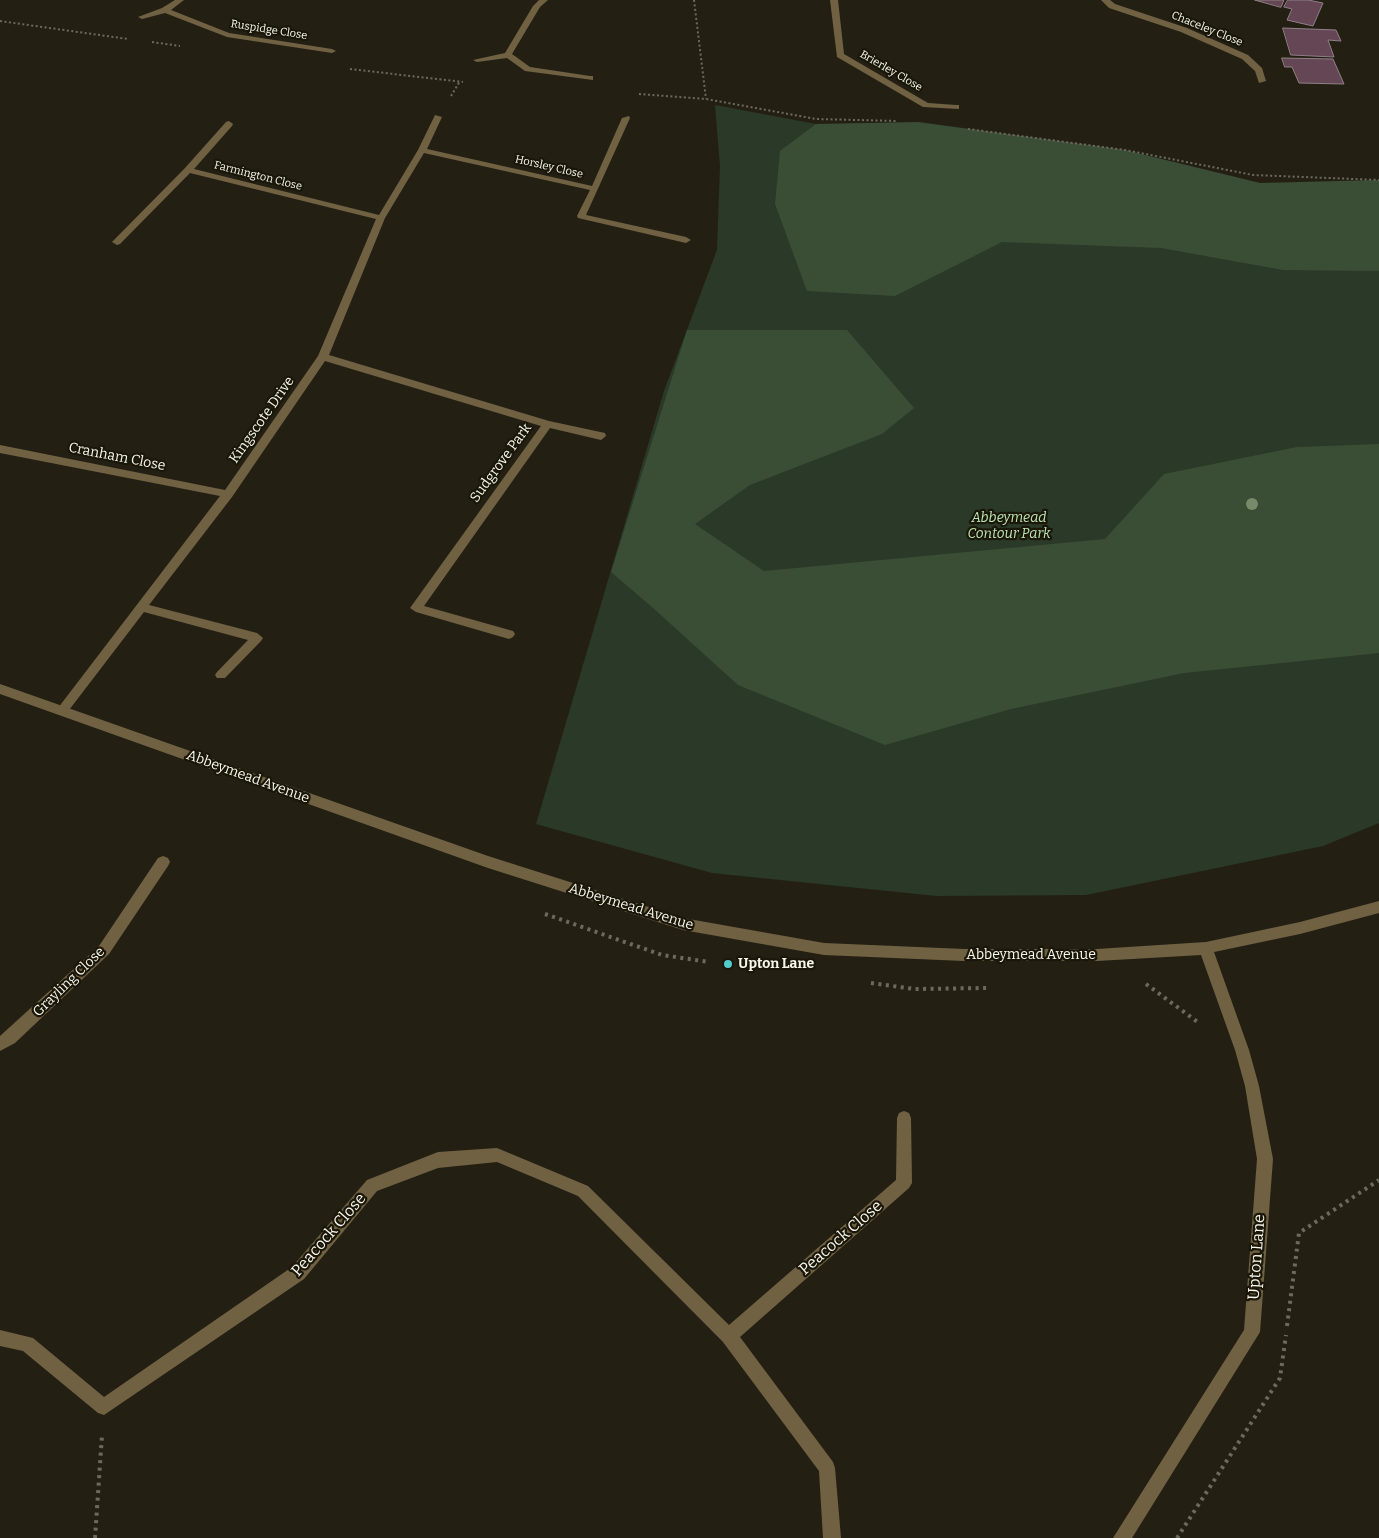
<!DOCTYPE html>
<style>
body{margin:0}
canvas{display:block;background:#232013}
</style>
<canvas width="1379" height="1538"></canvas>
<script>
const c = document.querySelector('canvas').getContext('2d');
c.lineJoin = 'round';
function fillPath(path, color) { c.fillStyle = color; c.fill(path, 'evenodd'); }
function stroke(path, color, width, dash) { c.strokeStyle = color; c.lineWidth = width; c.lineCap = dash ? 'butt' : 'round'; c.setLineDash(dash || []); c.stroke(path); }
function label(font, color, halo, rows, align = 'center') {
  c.font = font + ' Bitter,serif'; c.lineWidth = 4.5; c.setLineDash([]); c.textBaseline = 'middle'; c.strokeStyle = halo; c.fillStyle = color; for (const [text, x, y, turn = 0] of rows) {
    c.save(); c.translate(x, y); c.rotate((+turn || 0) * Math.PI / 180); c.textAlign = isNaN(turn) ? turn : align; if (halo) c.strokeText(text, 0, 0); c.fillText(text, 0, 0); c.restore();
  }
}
fillPath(new Path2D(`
 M715,105L816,124L919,127L1260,183L1379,187V823L1323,846L1086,895L937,896L712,873L536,824L664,391L717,250L720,166Z`), '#2b3928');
fillPath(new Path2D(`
 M918,122L1125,150L1260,183L1379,180V271L1283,270L1161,248L1002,242L895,296L807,291L775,204L780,151L816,124Z
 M687,330H847L914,408L882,434L750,485L695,524L764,571L1105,539L1164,474L1297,447L1379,444V653L1184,673L1011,709L885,745L738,685L652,607L611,572Z`), '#3a4e35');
const building = new Path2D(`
 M1255,0H1284L1281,7Z
 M1288,0H1308L1323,3L1313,26L1287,20L1292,9L1284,7Z
 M1283,28L1336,30L1341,41L1328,40L1334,57L1291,55Z
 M1282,58L1333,59L1344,84L1299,83L1292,67H1285Z`);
fillPath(building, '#654655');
stroke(building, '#907f87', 1);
stroke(new Path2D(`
 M694,0L706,99
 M0,21L128,39
 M152,42L180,46
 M350,69L463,82
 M639,94L706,99L816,119L898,121
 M451,96L460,81
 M968,129L1125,150L1253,175L1379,180`), '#6c695e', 2, [2, 2.5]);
stroke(new Path2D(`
 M545,914L662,955L709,962
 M871,983L914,989L987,988
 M1146,984L1199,1023
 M1287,1326L1299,1233L1379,1180
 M95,1538L102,1435
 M1177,1538L1280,1378L1286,1335`), '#6c695e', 4, [3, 4.5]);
fillPath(new Path2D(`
 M175,0H184L171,10L229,33L332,49L336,51L332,53L227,37L165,13L142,19L138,17L162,8Z
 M539,0H548L540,7L512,54L530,67L590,76H593V80L525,71L507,58L477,62L473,60L505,53L533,6Z
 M830,0H838L844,54L928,103L956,105H959V109L923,107L837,57Z
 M1101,0H1110L1115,4L1187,28L1248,55L1262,68L1266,81L1259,83L1255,71L1242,59L1181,32L1109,8Z
 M435,115L442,117L427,149L592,186L622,118L629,116L630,118L586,215L686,237L691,240L686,243L578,218L577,216L590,190L424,153L385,218L329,355L549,421L605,433L606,436L601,440L550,428L424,606L513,631L515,634L513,637L509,639L416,612L410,608L541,426L325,361L232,497L149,605L257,633L263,638L261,641L225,678H217L215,675L217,672L248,640L144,612L66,714H58L56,711L58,708L220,496L0,453V445L225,490L318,356L376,219L190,173L120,244L117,245L112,242L185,168L226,122L229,121L233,124L232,126L194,169L379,215L418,150Z
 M163,856L168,858L170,862L168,866L109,954L15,1043L0,1051V1036L99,946L158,858Z
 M904,1111L909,1113L911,1118L912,1183L909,1188L740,1337L833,1462L835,1468L841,1538H823L819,1471L723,1342L578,1196L497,1162L438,1168L377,1191L304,1279L104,1415L98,1413L23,1351L0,1346V1330L33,1338L104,1397L292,1267L367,1180L438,1152L497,1148L588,1186L729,1325L896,1180L897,1118L899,1113Z`), '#716143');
fillPath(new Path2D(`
 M0,684L488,856L683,918L824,943L964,949H1097L1206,942L1300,922L1379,901V913L1300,934L1214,952L1249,1050L1259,1086L1273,1159L1260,1332L1132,1538H1113L1244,1330L1257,1159L1245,1086L1235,1050L1201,955L1097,961H964L824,955L683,930L488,868L0,694Z`), '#716143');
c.fillStyle = '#778b6a';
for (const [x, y] of [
 [1252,504]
]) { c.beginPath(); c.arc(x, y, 6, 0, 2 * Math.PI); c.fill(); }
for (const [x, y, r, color] of [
 [728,964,5,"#52cdce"]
]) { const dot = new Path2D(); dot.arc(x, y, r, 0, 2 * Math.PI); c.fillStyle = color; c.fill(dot); stroke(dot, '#1a1709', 2); }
label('11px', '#f7f5ec', '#1a1709', [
 ["Chaceley Close",1207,29,22],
 ["Ruspidge Close",269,30,9],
 ["Brierley Close",891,71,30],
 ["Horsley Close",549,167,13],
 ["Farmington Close",258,176,14]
]);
label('14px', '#f7f5ec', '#1a1709', [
 ["Kingscote Drive",262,420,-55],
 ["Cranham Close",117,457,11],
 ["Sudgrove Park",501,463,-54],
 ["Abbeymead Avenue",248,777,20],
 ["Abbeymead Avenue",631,907,17],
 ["Abbeymead Avenue",1031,955],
 ["Grayling Close",69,982,-44]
]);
label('italic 14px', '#bbe3b2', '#1a1709', [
 ["Abbeymead",1009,518],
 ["Contour Park",1009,534]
]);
label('bold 14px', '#f7f5ec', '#1a1709', [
 ["Upton Lane",738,964]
], 'left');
label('16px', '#f7f5ec', '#1a1709', [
 ["Peacock Close",329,1235,-49],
 ["Peacock Close",841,1238,-41],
 ["Upton Lane",1257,1257,-86]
]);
</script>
